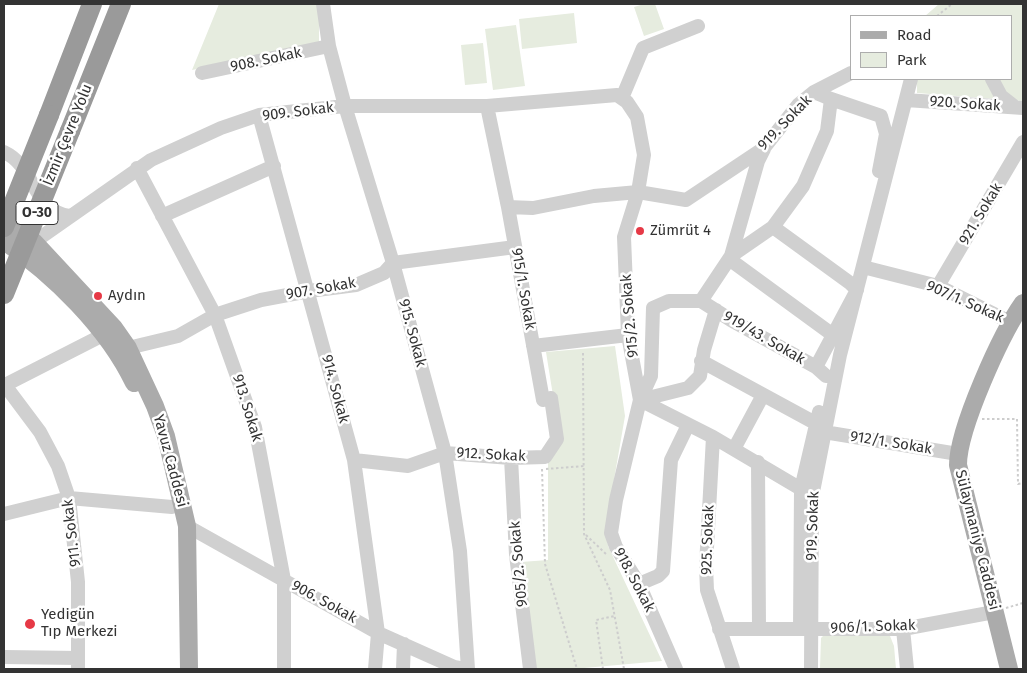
<!DOCTYPE html>
<meta charset="utf-8">
<style>
body{margin:0}
#map{position:relative;width:1027px;height:673px;overflow:hidden;background:#fff;font-family:"Fira Sans",sans-serif}
canvas{display:block}
.frame{position:absolute;inset:0;border:5px solid #333;pointer-events:none}
.legend{position:absolute;left:850px;top:15px;width:162px;height:65px;box-sizing:border-box;background:#fff;border:1px solid #adadad;margin:0;padding:6px 9px;list-style:none;font-size:15px;color:#333}
.legend li{display:flex;align-items:center;gap:10px;height:25px}
.legend b{width:25px;border:1px solid #adadad}
</style>
<div id="map">
<canvas width="1027" height="673"></canvas>
<div class="frame"></div>
<ul class="legend">
<li><b style="height:6px;background:#ababab"></b>Road</li>
<li><b style="height:14px;background:#e6ecdf"></b>Park</li>
</ul>
</div>
<script>
const c = document.querySelector('canvas').getContext('2d');
c.lineJoin = 'round';
function fillPath(path, color) { c.fillStyle = color; c.fill(path, 'evenodd'); }
function stroke(path, color, width, dash) { c.strokeStyle = color; c.lineWidth = width; c.lineCap = dash ? 'butt' : 'round'; c.setLineDash(dash || []); c.stroke(path); }
function label(font, color, halo, rows, align = 'center') {
  c.font = font + ' "Fira Sans",sans-serif'; c.lineWidth = 5; c.setLineDash([]); c.textBaseline = 'middle'; c.strokeStyle = halo; c.fillStyle = color; for (const [text, x, y, turn = 0] of rows) {
    c.save(); c.translate(x, y); c.rotate((+turn || 0) * Math.PI / 180); c.textAlign = isNaN(turn) ? turn : align; if (halo) c.strokeText(text, 0, 0); c.fillText(text, 0, 0); c.restore();
  }
}
fillPath(new Path2D(`
 M219,4H319V43L192,70Z
 M644,4H655L664,29L644,36L634,7Z
 M939,4H1023V101L917,93V79H1011V16H925Z
 M574,13L577,43L522,49L519,19Z
 M516,25L525,86L493,90L485,29Z
 M483,43L487,83L465,85L461,45Z
 M615,346L625,416L606,526L608,546L662,661L573,669H534L521,562L548,560V463L560,439L546,352Z
 M825,634L890,636L894,646L896,669H820L821,638Z`), '#e6ecdf');
stroke(new Path2D(`
 M937,16L952,4
 M583,353L584,534L610,590L624,669
 M982,419H1017L1018,484L1023,483
 M542,469L545,564L577,669
 M546,469L584,466
 M586,535L606,554
 M1006,608L1023,603
 M603,669L596,620L615,616`), '#cdcdcd', 2, [2.5, 2.5]);
stroke(new Path2D(`
 M323,4L329,46L345,106L393,263L445,453L460,551L468,669
 M202,73L329,46
 M992,79L1001,96L1015,107
 M622,98L643,48L698,26
 M831,99L881,116L886,134L879,171
 M906,100L1023,108
 M259,115L354,460L378,633L375,669
 M4,152C36,167 31,209 69,216
 M137,168L215,315L255,427L284,580V669
 M508,207L533,208L594,196L638,192L686,200L764,148L798,105L814,92L851,73
 M162,216L274,166
 M773,227L850,283L857,290L816,367
 M29,250L34,242L151,160L221,128L259,115L345,106H487L617,95L627,102L637,117L644,155L638,192L624,237L628,335L640,400
 M731,256L758,161L764,149
 M729,259L833,335
 M863,267L938,286L1010,322
 M938,286L1023,142
 M701,301L731,320L816,367L826,376
 M533,346L628,335
 M128,348L178,336L215,315L261,300L309,291L356,285L384,273L393,263L515,247
 M701,361L817,424
 M4,384L40,432L58,466L69,498L78,582V669
 M5,385L103,335
 M640,400L713,437L801,489
 M640,400L688,388L700,376L704,350L716,310
 M824,432L958,454
 M713,437L706,566L707,590L733,669
 M734,449L763,395
 M511,458L516,555L530,669
 M354,460L408,466L445,453L511,458L545,457L557,439L551,398L543,400L508,207L487,106
 M758,462L759,629
 M4,514L69,498L172,507
 M187,526L378,633L454,667L465,669
 M639,584L658,576L663,571L671,460L688,425
 M719,629H903L994,612
 M800,629L801,489L819,412
 M903,629L907,669
 M4,657L78,658
 M403,669L404,644
 M676,669L639,584L616,547L611,533L616,500L640,400L651,376L653,308L669,301H701L731,256L773,227L803,186L827,131L831,99L814,92
 M811,669L812,497L840,355L911,79`), '#d0d0d0', 14);
stroke(new Path2D(`
 M4,221L34,242L114,328L128,348L155,406L166,436L187,526L189,669
 M4,241C53,274 108,328 134,383
 M1009,669L958,465C958,429 1001,334 1023,303`), '#ababab', 18);
stroke(new Path2D(`
 M49,115L92,4
 M70,131L121,4`), '#9a9a9a', 20);
stroke(new Path2D(`
 M4,227L49,115
 M4,294L70,131`), '#9a9a9a', 20);
for (const [x, y, r, color] of [
 [640,231,5,"#e63946"],
 [98,296,5,"#e63946"],
 [30,624,6,"#e63946"]
]) { const dot = new Path2D(); dot.arc(x, y, r, 0, 2 * Math.PI); c.fillStyle = color; c.fill(dot); stroke(dot, '#fff', 2); }
for (const [x, y, w] of [
 [37,213,42]
]) { const box = new Path2D(); box.roundRect(x - w / 2, y - 11.5, w, 23, 4); c.fillStyle = '#fff'; c.fill(box); stroke(box, '#333', 1); }
label('bold 14px', '#333', null, [
 ["O-30",37,213]
]);
label('15px', '#333', '#fff', [
 ["908. Sokak",266,60,-12],
 ["920. Sokak",965,104,4],
 ["909. Sokak",298,112,-7],
 ["919. Sokak",785,123,-46],
 ["İzmir Çevre Yolu",68,135,-68],
 ["921. Sokak",981,214,-59],
 ["907. Sokak",321,289,-10],
 ["915/1. Sokak",523,289,80],
 ["907/1. Sokak",965,302,24],
 ["915/2. Sokak",630,316,-95],
 ["915. Sokak",412,333,75],
 ["919/43. Sokak",764,338,30],
 ["914. Sokak",335,389,75],
 ["913. Sokak",247,408,73],
 ["912/1. Sokak",891,443,9],
 ["912. Sokak",491,455,3],
 ["Yavuz Caddesi",170,461,75],
 ["919. Sokak",813,526,-88],
 ["911. Sokak",72,533,-97],
 ["925. Sokak",708,540,-88],
 ["Sülaymaniye Caddesi",977,540,76],
 ["905/2. Sokak",519,564,-95],
 ["918. Sokak",634,580,62],
 ["906. Sokak",324,602,29],
 ["906/1. Sokak",873,627,-2]
]);
label('15px', '#333', '#fff', [
 ["Zümrüt 4",650,231],
 ["Aydın",108,296],
 ["Yedigün",41,615],
 ["Tıp Merkezi",41,632]
], 'left');
</script>
